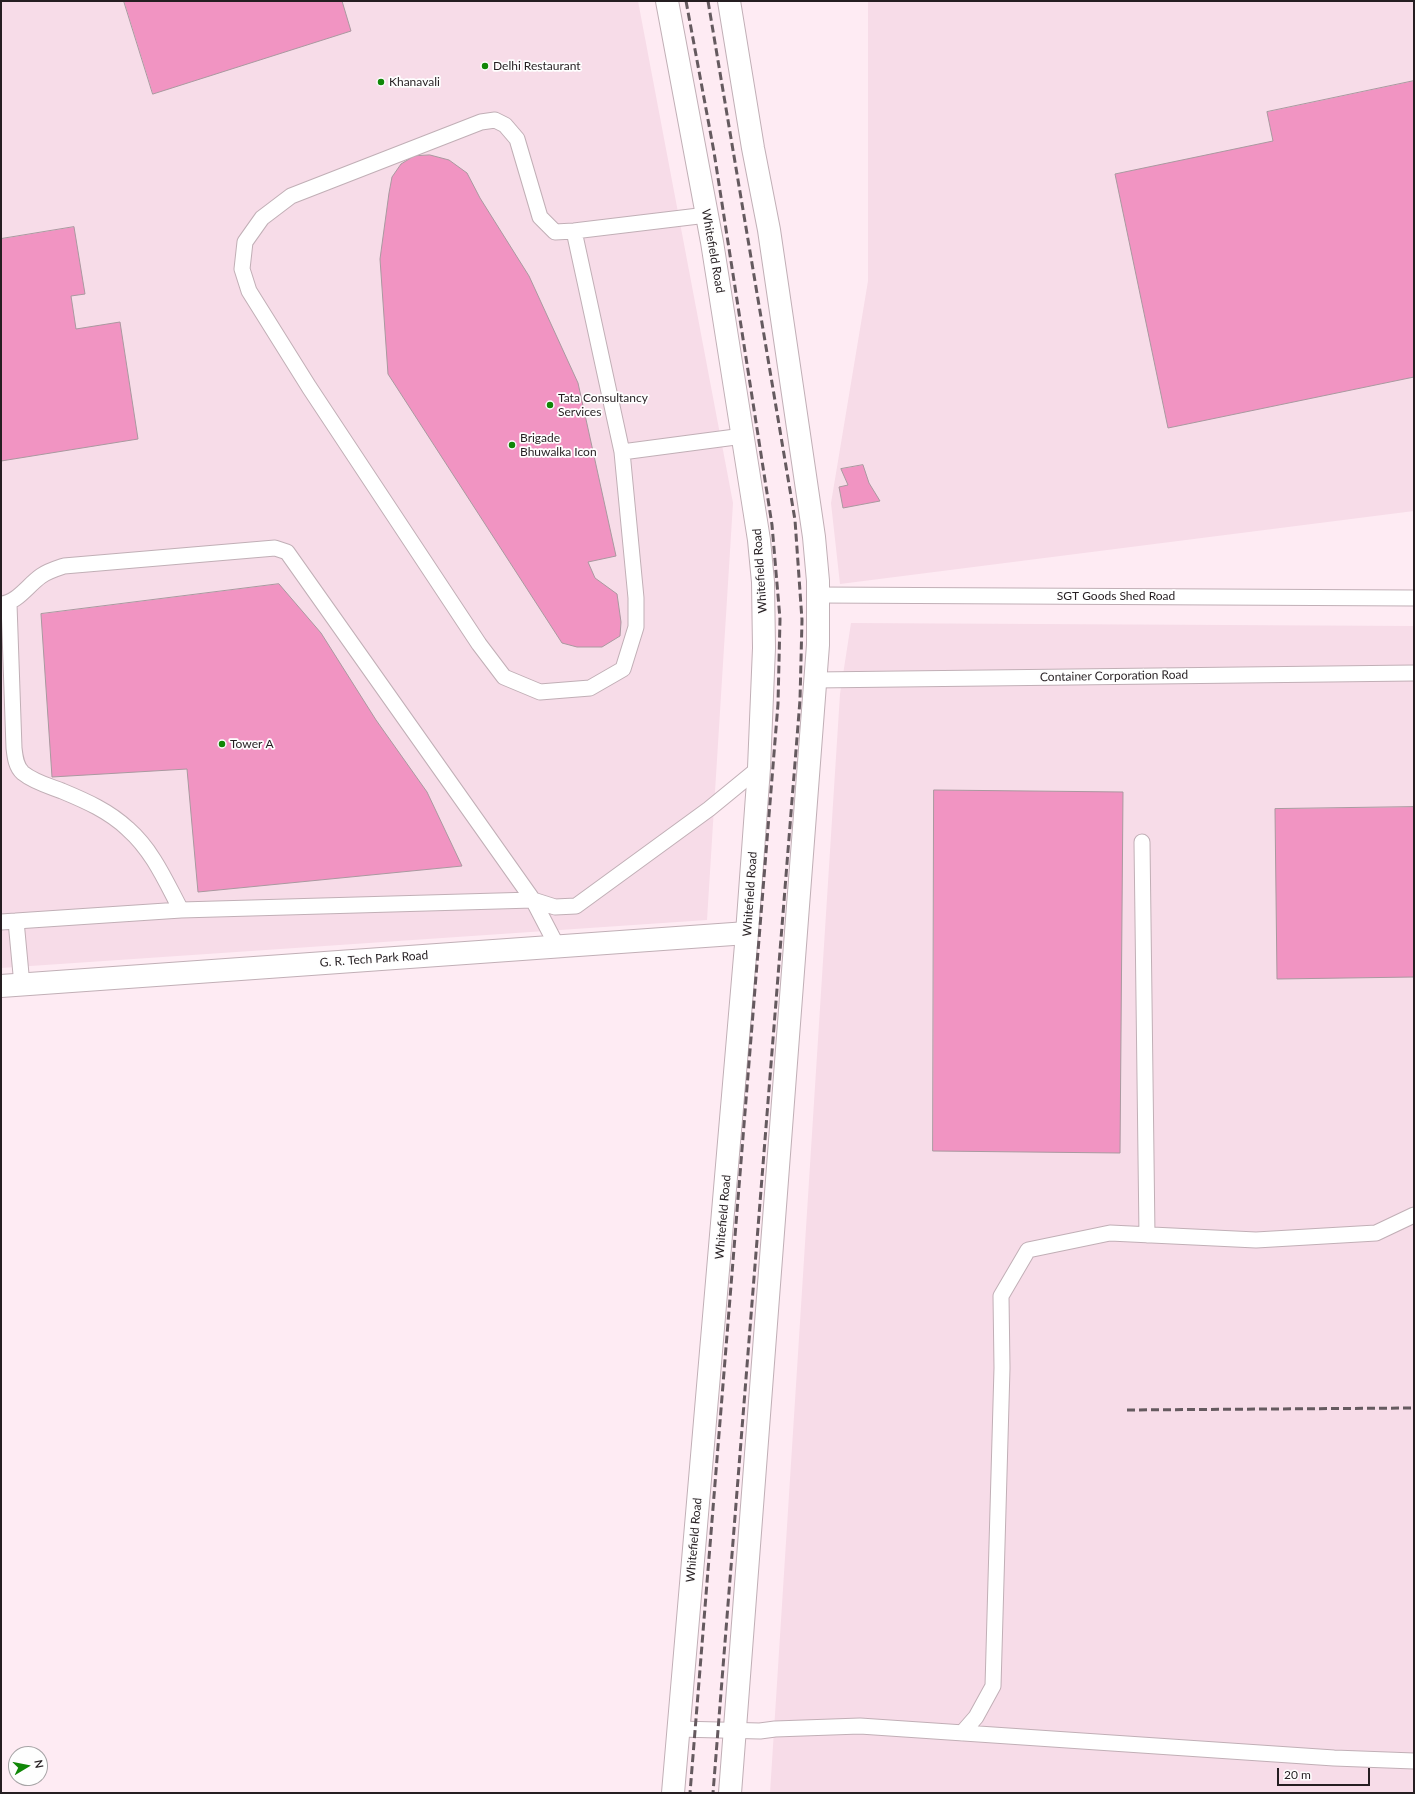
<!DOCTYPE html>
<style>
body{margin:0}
#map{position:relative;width:1415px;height:1794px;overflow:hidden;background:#feebf3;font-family:Lato,sans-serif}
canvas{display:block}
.frame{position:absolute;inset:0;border:2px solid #251e21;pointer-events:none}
.north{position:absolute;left:8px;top:1746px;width:40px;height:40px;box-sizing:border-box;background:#fefefe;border:1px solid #a7a4a6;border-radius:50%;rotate:80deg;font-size:11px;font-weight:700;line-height:16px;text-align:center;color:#251e21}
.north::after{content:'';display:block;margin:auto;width:14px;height:18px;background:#108707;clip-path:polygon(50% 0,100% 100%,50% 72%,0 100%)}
.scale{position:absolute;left:1277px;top:1768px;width:93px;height:18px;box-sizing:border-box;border:2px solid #251e21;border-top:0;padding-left:5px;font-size:12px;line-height:14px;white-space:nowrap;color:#251e21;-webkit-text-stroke:3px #fefefe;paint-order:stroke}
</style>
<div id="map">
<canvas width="1415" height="1794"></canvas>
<div class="frame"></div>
<div class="north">N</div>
<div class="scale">20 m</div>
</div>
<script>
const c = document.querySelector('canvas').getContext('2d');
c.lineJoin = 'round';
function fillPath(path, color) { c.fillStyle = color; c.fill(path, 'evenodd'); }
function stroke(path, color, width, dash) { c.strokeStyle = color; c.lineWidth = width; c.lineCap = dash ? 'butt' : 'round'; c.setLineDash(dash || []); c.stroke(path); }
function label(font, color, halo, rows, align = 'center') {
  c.font = font + ' Lato,sans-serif'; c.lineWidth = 3.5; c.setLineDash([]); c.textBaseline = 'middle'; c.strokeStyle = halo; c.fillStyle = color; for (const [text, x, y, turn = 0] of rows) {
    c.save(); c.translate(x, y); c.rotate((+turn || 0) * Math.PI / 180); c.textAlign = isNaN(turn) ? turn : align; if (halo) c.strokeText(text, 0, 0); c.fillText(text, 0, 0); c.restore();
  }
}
fillPath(new Path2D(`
 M1,1H638L733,503L707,920L1,968Z
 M868,1H1414V511L840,584L831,503L868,281Z
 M851,623L1414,626V1793H770L840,694Z`), '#f7dce8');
const building = new Path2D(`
 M124,1H342L351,31L153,94Z
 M1414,81V377L1168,428L1115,174L1273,141L1267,112Z
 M430,155L449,160L467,173L480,198L529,276L578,383L616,556L588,562L595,578L617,594L621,622L620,636L602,647H577L562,643L388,374L380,259L389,193L392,177L401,164L414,156Z
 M74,227L85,294L71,296L76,329L120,322L138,439L1,461V239Z
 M863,465L869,483L880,501L843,508L839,487L848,485L841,469Z
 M279,584L321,633L376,720L427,792L462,866L198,892L187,769L52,777L41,614Z
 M934,790L1123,792L1120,1153L933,1151Z
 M1414,807V977L1277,979L1275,809Z`);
fillPath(building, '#f194c2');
stroke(building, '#aa99a0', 1);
const lane = new Path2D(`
 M574,231L622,452L636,598V627L623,669L590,688L540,692L504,677L479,644L309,387L249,291L242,269L245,242L262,218L291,196L481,122L495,120L505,125L517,139L540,217L555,232L574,231L707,215
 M622,452L743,436
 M818,595L1414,598
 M1,604C17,603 28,585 41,576C48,571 55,569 64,566L275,548L287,552L533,900L557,946
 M9,604L14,748C15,757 16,767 23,773C34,782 49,786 62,791C86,801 109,811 128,829C153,851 166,882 181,910
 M815,680L1414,673
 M1142,842L1147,1235
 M16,921L22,985
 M1,922L181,910L533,900L555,907L576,906L709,809L759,768
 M678,1729L760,1731L775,1729L860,1726L1334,1758L1414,1761
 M962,1733L976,1717L993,1686L1002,1368L1001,1296L1028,1250L1110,1233L1256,1240L1376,1233L1414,1215`);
const street = new Path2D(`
 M1,986L747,933`);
const primary = new Path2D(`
 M667,1L712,242L759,540L763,582L764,648L759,768L747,933L673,1793
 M729,1L753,148L769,230L814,537L818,581V645L730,1793`);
stroke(lane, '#c1afb6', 17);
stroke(street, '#c1afb6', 24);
stroke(primary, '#c1afb6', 24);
stroke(lane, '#fff', 15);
stroke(street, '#fff', 22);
stroke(primary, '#fff', 22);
stroke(new Path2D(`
 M686,1L714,152L772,525L780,619L778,704L690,1793
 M708,1L795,520L802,620L800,700L713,1793
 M1127,1410L1414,1408`), '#655a5f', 3, [8, 4]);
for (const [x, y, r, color] of [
 [485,66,4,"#108707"],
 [381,82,4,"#108707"],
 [550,405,4,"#108707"],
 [512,445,4,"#108707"],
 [222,744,4,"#108707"]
]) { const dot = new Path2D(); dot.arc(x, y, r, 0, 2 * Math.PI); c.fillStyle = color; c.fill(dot); stroke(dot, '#fefefe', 1.5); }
label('12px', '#251e21', '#fefefe', [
 ["Delhi Restaurant",493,66],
 ["Khanavali",389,82],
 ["Tata Consultancy",558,398],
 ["Services",558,412],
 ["Brigade",520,438],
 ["Bhuwalka Icon",520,452],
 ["Tower A",230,744]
], 'left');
label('12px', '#251e21', '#fefefe', [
 ["Whitefield Road",713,251,80],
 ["Whitefield Road",760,571,-94],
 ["SGT Goods Shed Road",1116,596],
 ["Container Corporation Road",1114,676,-1],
 ["Whitefield Road",750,894,-86],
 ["G. R. Tech Park Road",374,959,-4],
 ["Whitefield Road",723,1217,-85],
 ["Whitefield Road",694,1540,-85]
]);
</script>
